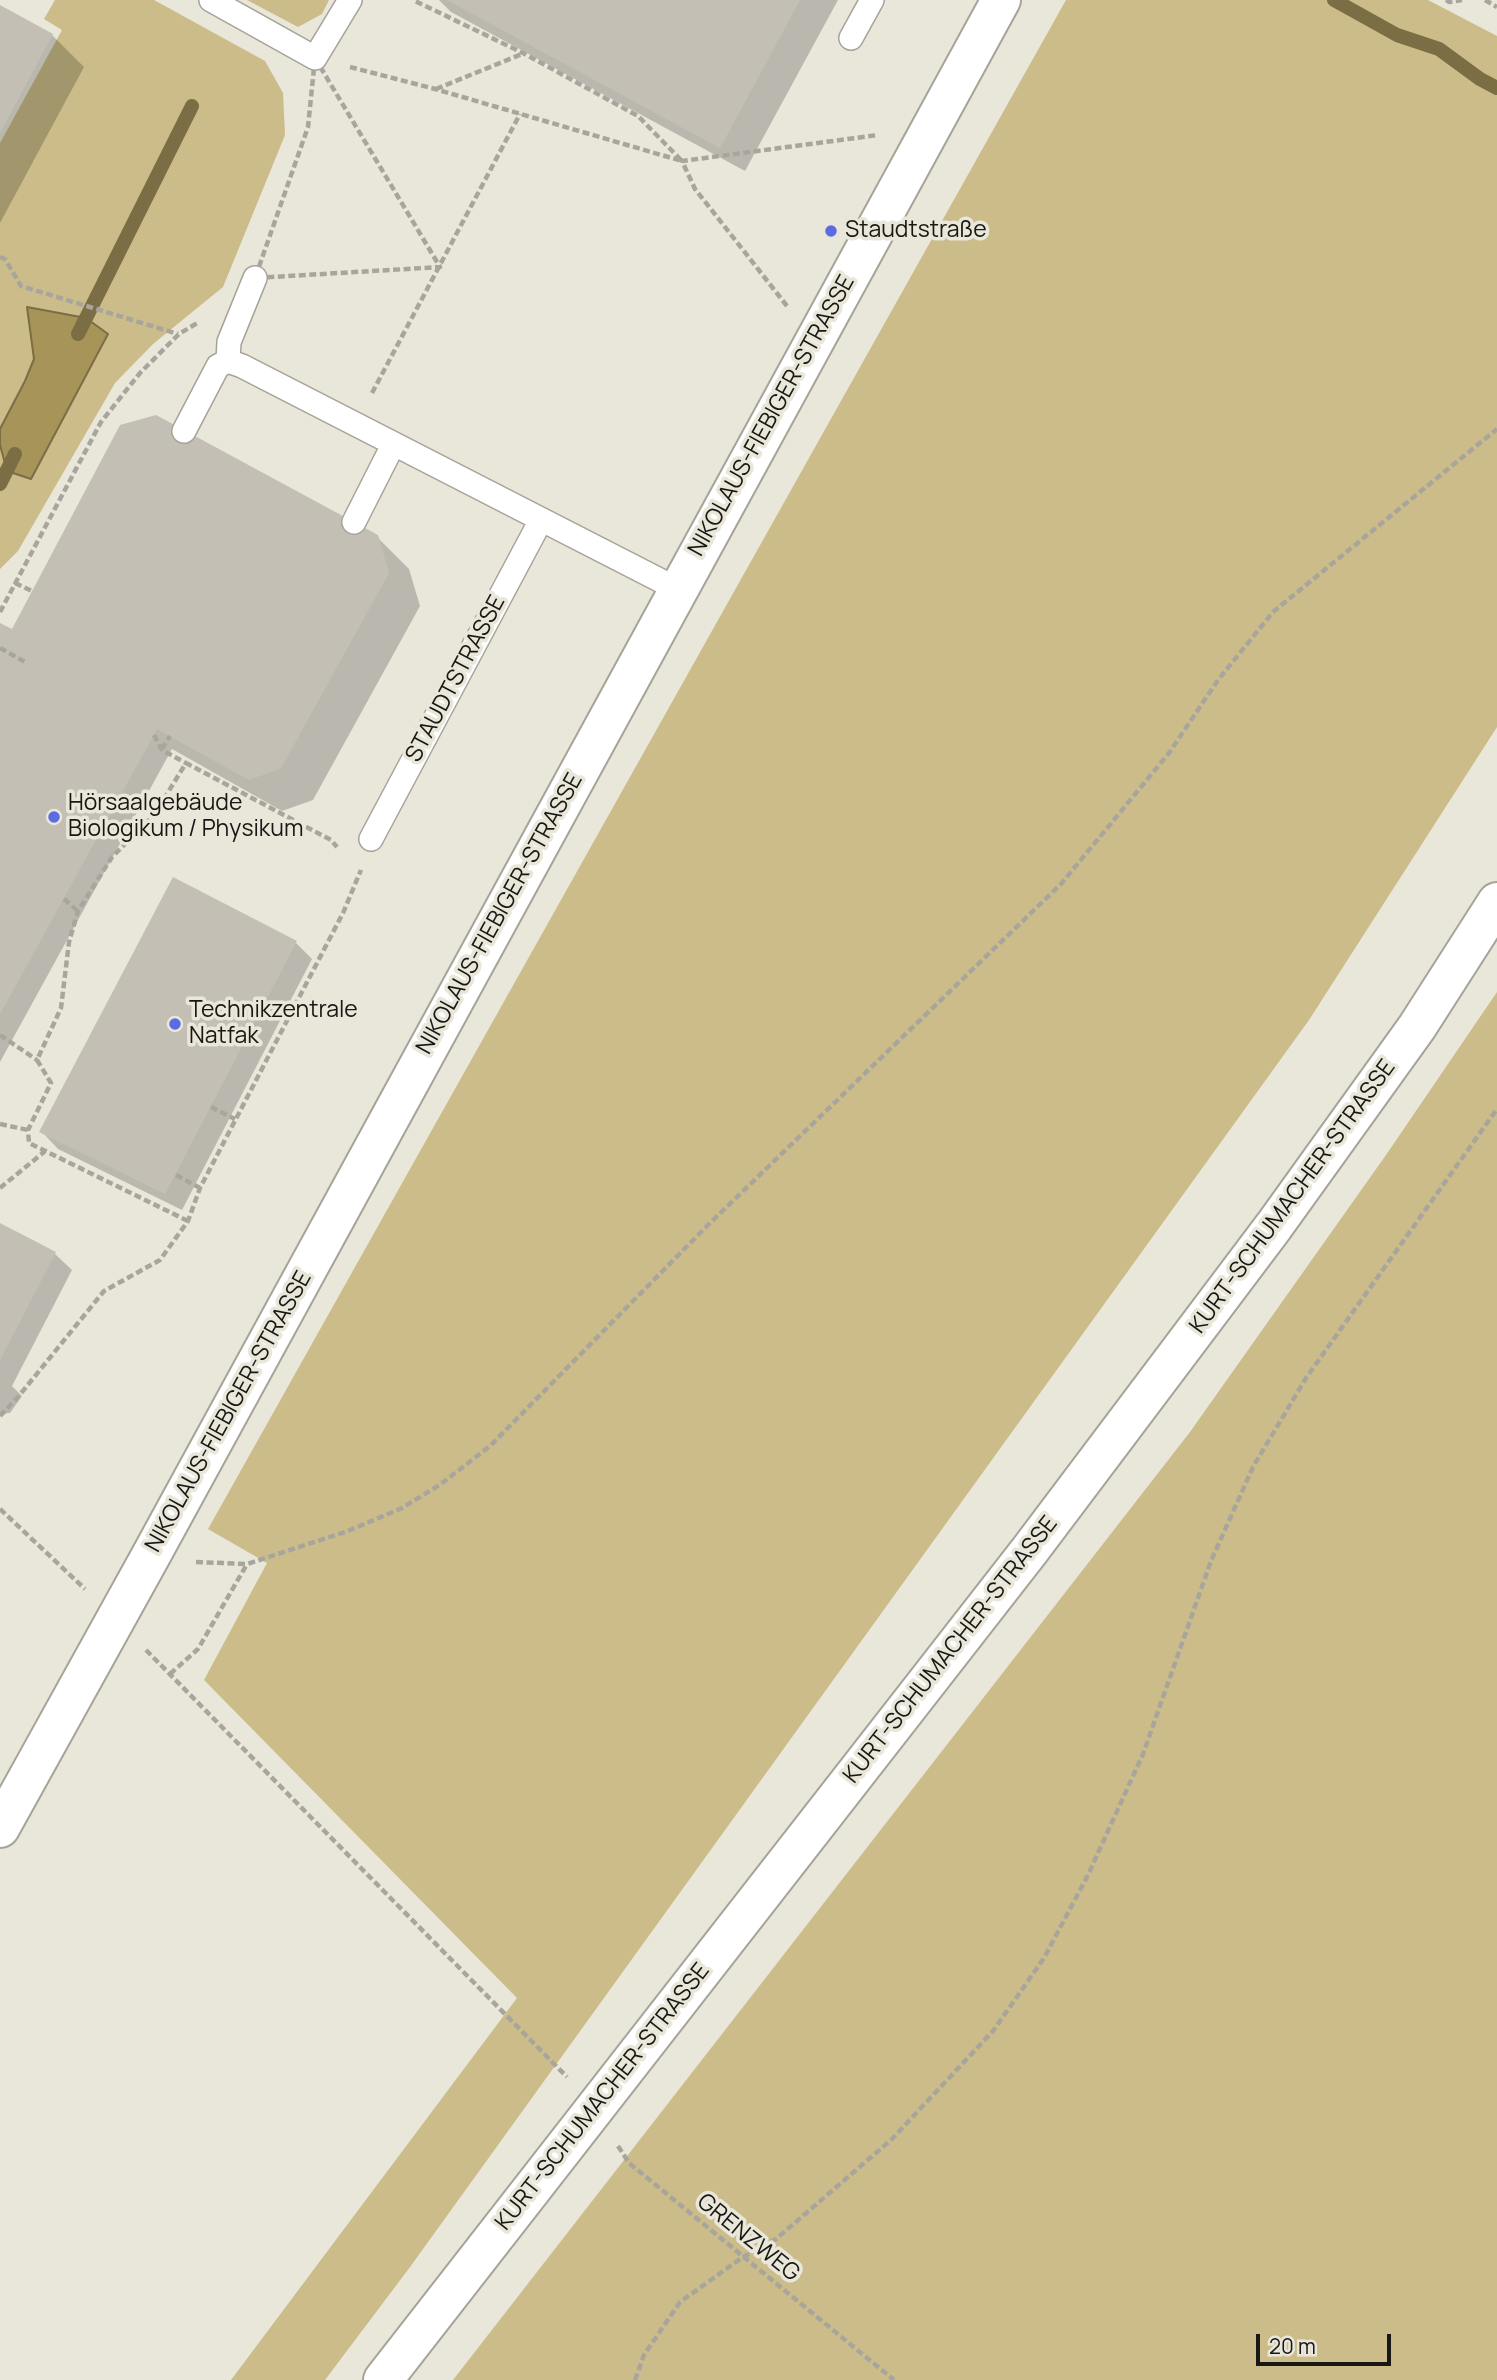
<!DOCTYPE html>
<meta charset="utf-8">
<style>
body{margin:0}
#map{position:relative;width:1497px;height:2380px;overflow:hidden;background:#e9e6da;font-family:Manrope,sans-serif}
canvas{display:block}
.scale{position:absolute;left:1256px;top:2334px;width:135px;height:32px;box-sizing:border-box;border:4px solid #181713;border-top:0;padding-left:9px;font-size:21px;line-height:24px;white-space:nowrap;color:#181713;-webkit-text-stroke:5px #e9e6da;paint-order:stroke}
</style>
<div id="map">
<canvas width="1497" height="2380"></canvas>
<div class="scale">20 m</div>
</div>
<script>
const c = document.querySelector('canvas').getContext('2d');
c.lineJoin = 'round';
function fillPath(path, color) { c.fillStyle = color; c.fill(path, 'evenodd'); }
function stroke(path, color, width, dash) { c.strokeStyle = color; c.lineWidth = width; c.lineCap = dash ? 'butt' : 'round'; c.setLineDash(dash || []); c.stroke(path); }
function label(font, color, halo, rows, align = 'center') {
  c.font = font + ' Manrope,sans-serif'; c.lineWidth = 7; c.setLineDash([]); c.textBaseline = 'middle'; c.strokeStyle = halo; c.fillStyle = color; for (const [text, x, y, turn = 0] of rows) {
    c.save(); c.translate(x, y); c.rotate((+turn || 0) * Math.PI / 180); c.textAlign = isNaN(turn) ? turn : align; if (halo) c.strokeText(text, 0, 0); c.fillText(text, 0, 0); c.restore();
  }
}
fillPath(new Path2D(`
 M55,0H154L265,61L283,93L285,135L223,287L153,344L115,383L18,551L0,569V445L7,471L72,399L107,334L27,307L34,359L25,381L0,429V143L62,30L44,19Z
 M247,0H329L322,14L298,27Z
 M1066,0H1428L1497,36V727L1309,1020L410,2267L325,2380H231L517,1998L204,1680L267,1563L208,1529Z
 M1497,992V2380H453L1190,1432L1386,1155Z`), '#cbbc89');
const water = new Path2D(`
 M27,307L86,318L108,334L31,479L7,471L0,445V429L25,381L34,359Z`);
fillPath(water, '#a69459');
stroke(water, '#7b6e44', 2);
fillPath(new Path2D(`
 M439,0H838L745,171L451,12Z
 M0,7L52,35L84,67L0,223Z
 M376,536L409,569L420,606L313,800L282,811L172,749L0,1062V625L12,632Z
 M296,943L312,959L182,1210L58,1149L42,1132Z
 M0,1224L55,1254L72,1270L12,1386L22,1396L10,1413L0,1414Z`), '#0003');
stroke(new Path2D(`
 M1334,0L1397,35L1439,49L1480,79L1497,88
 M78,334L192,106
 M0,484L15,454`), '#7b6e44', 14);
fillPath(new Path2D(`
 M447,0H800L720,148Z
 M0,5L53,34L0,133Z
 M156,415L378,535L389,573L281,768L249,780L157,729L0,1014V623L12,629L120,425Z
 M173,877L297,941L165,1194L39,1132Z
 M0,1223L56,1252L0,1360Z`), '#c3bfb4');
const service = new Path2D(`
 M211,0L315,58L350,0
 M851,38L872,0
 M228,361L229,342L255,278
 M184,431L218,366L228,361L242,366L677,589
 M354,522L393,445
 M371,839L541,520`);
const minor = new Path2D(`
 M0,1828L149,1559L1001,0`);
const secondary = new Path2D(`
 M383,2380L1030,1550L1274,1226L1417,1027L1497,902`);
stroke(service, '#a6a398', 26);
stroke(minor, '#a6a398', 42);
stroke(secondary, '#a6a398', 42);
stroke(new Path2D(`
 M1446,0L1449,2L1462,0
 M1485,0L1497,7
 M315,58L440,267L255,278L308,127Z
 M350,67L435,89L682,161L638,116L523,53L413,0
 M436,89L522,54
 M0,257L5,259L21,286L178,334
 M787,306L695,189L682,161L878,135
 M372,393L520,114
 M15,583L32,591
 M0,612L101,422L140,373L179,334L199,322
 M0,648L27,663
 M154,735L162,750L186,763
 M162,749L170,736
 M64,899L78,911
 M0,1035L37,1060
 M211,1107L235,1119
 M0,1124L28,1130
 M176,1175L200,1188
 M0,1188L44,1152
 M188,1221L29,1143L28,1130L51,1083L37,1060L61,1008L69,942L78,911L112,857L154,815L186,763L331,840L337,847
 M0,1416L18,1397L104,1291L160,1260L188,1221L200,1188L343,913L361,870
 M0,1509L85,1589
 M196,1562L247,1564L348,1531L402,1508L441,1484L490,1446L710,1223L1061,884L1169,753L1218,680L1273,612L1497,429
 M146,1650L567,2077
 M170,1674L198,1649L247,1564
 M618,2146L629,2163L894,2380
 M635,2380L644,2355L680,2302L743,2257L776,2239L891,2140L993,2031L1044,1958L1088,1875L1143,1754L1211,1561L1253,1467L1306,1378L1497,1109`), '#a8a69c', 4.5, [7, 3.5]);
stroke(service, '#fff', 23);
stroke(minor, '#fff', 38);
stroke(secondary, '#fff', 38);
for (const [x, y, r, color] of [
 [831,231,7,"#5d6be3"],
 [54,817,7,"#5d6be3"],
 [175,1024,7,"#5d6be3"]
]) { const dot = new Path2D(); dot.arc(x, y, r, 0, 2 * Math.PI); c.fillStyle = color; c.fill(dot); stroke(dot, '#e9e6da', 2.5); }
label('23px', '#181713', '#e9e6da', [
 ["Staudtstraße",845,231],
 ["Hörsaalgebäude",68,804],
 ["Biologikum / Physikum",68,830],
 ["Technikzentrale",189,1011],
 ["Natfak",189,1037]
], 'left');
label('23px', '#181713', '#e9e6da', [
 ["NIKOLAUS-FIEBIGER-STRASSE",772,416,-61],
 ["STAUDTSTRASSE",456,679,-62],
 ["NIKOLAUS-FIEBIGER-STRASSE",500,914,-61],
 ["KURT-SCHUMACHER-STRASSE",1293,1197,-54],
 ["NIKOLAUS-FIEBIGER-STRASSE",229,1412,-61],
 ["KURT-SCHUMACHER-STRASSE",951,1650,-52],
 ["KURT-SCHUMACHER-STRASSE",603,2097,-52],
 ["GRENZWEG",748,2238,39]
]);
</script>
